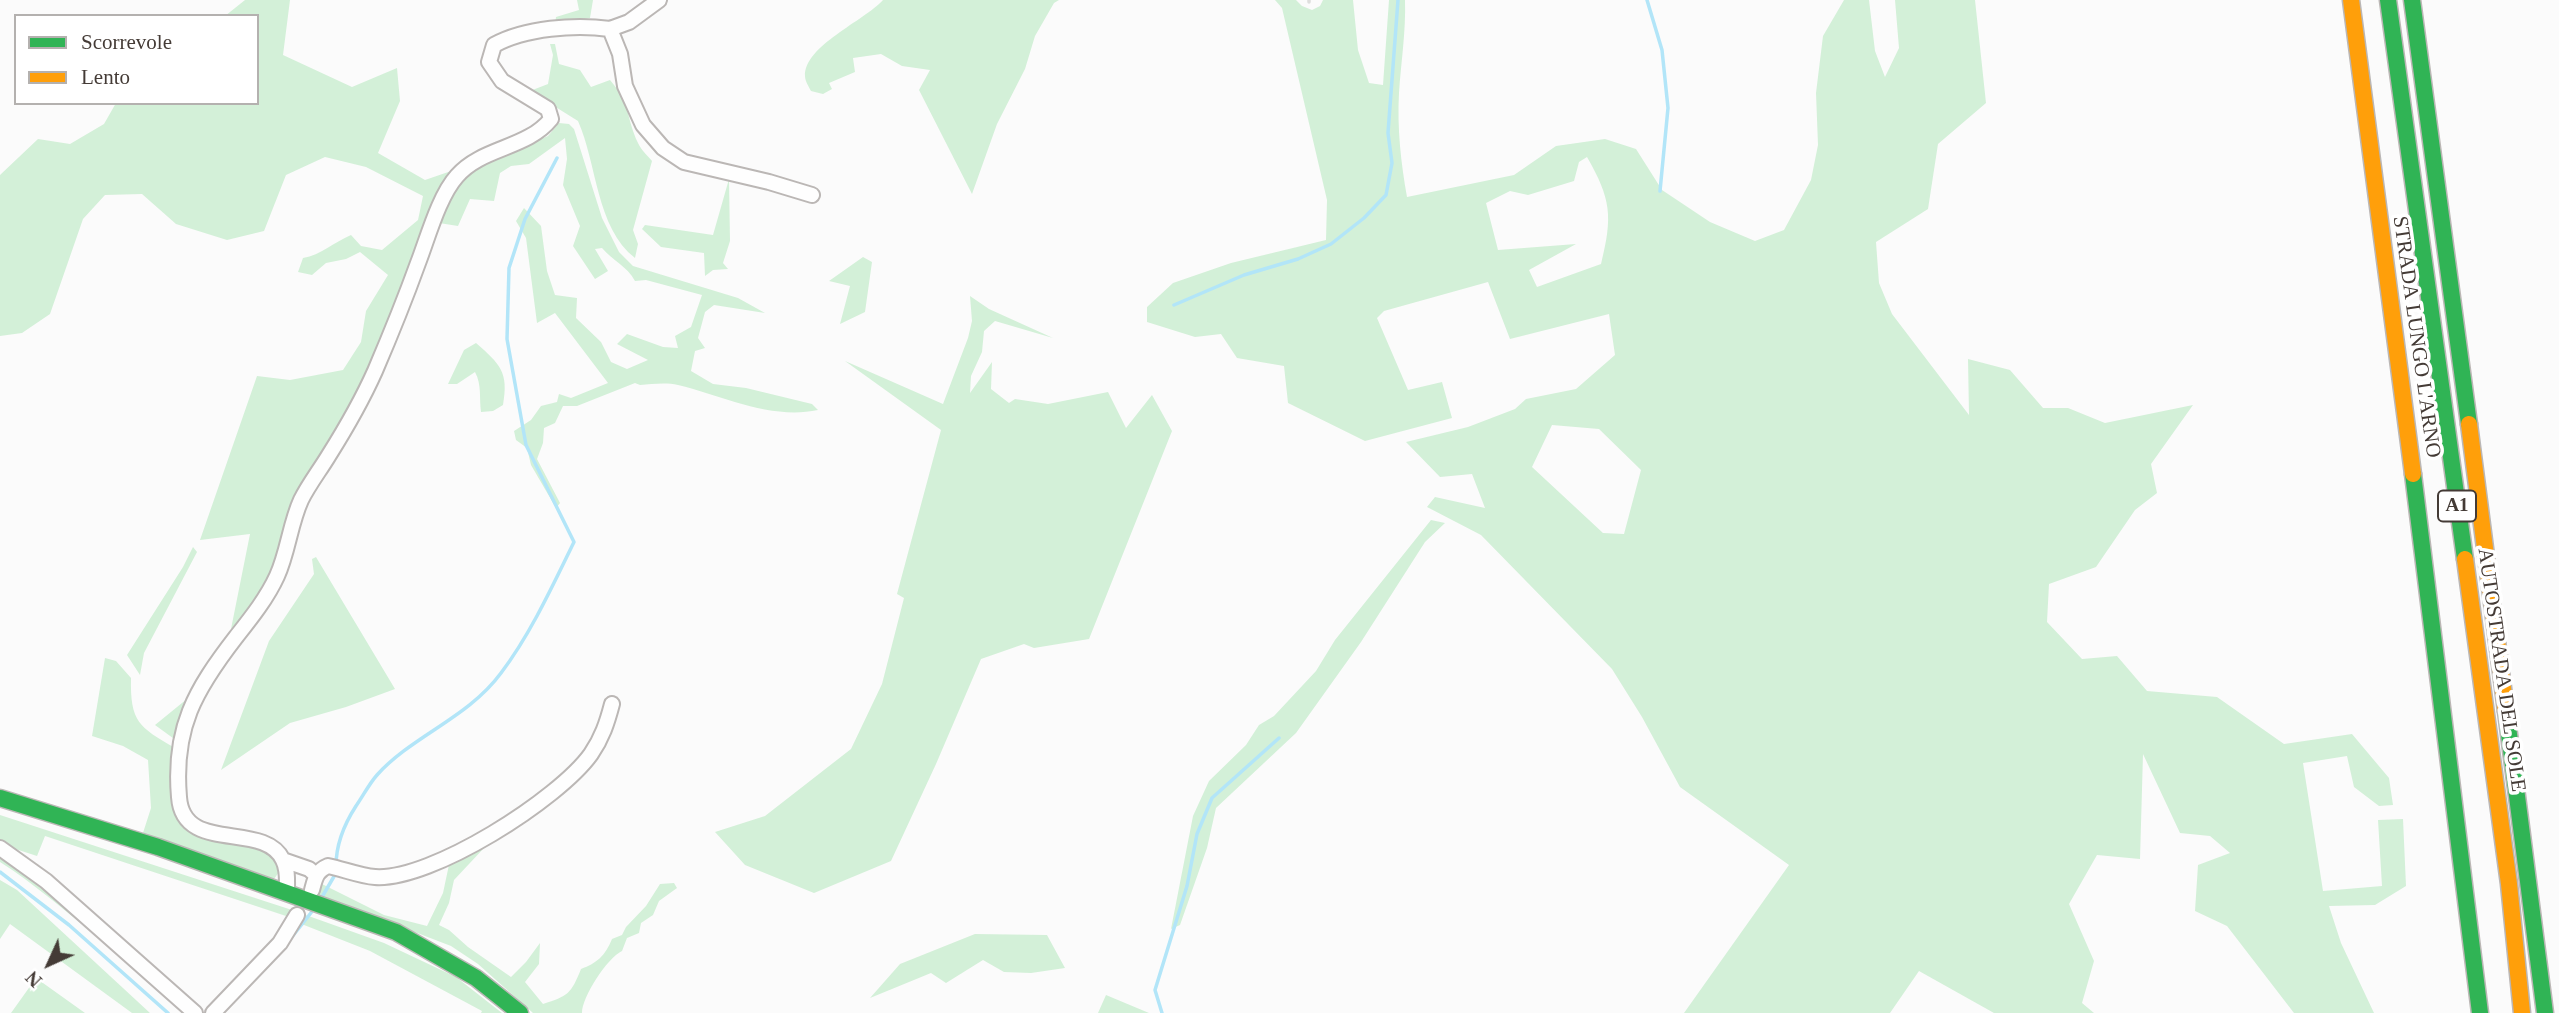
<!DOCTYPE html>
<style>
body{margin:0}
#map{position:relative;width:2559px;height:1013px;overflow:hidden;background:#fbfbfb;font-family:"Times New Roman",serif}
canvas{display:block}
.legend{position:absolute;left:14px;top:14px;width:245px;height:91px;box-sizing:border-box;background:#fff;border:2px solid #b4b1af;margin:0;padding:9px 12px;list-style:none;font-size:21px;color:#443b36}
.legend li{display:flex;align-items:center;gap:14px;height:35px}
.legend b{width:35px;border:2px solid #b4b1af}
.north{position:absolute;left:14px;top:929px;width:70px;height:70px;-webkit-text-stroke:5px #fff;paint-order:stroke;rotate:225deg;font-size:19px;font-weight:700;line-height:28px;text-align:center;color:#443b36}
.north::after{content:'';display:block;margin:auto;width:24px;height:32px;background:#443b36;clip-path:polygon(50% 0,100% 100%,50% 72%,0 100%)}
</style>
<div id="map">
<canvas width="2559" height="1013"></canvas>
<ul class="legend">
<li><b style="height:9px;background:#30b455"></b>Scorrevole</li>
<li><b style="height:9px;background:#ff9f0a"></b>Lento</li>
</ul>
<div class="north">N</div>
</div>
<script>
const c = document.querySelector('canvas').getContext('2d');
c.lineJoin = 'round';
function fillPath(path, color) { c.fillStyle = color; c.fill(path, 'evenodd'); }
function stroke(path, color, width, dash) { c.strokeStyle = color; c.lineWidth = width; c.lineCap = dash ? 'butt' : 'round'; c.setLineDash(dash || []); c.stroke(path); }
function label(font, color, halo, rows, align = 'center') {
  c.font = font + ' "Times New Roman",serif'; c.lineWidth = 7; c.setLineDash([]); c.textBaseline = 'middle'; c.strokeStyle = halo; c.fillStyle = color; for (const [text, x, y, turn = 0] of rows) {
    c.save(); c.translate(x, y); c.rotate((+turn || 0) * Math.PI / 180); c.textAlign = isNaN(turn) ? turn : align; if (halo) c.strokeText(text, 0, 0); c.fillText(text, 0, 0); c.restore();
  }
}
fillPath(new Path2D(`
 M245,0H290L283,55L352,87L397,68L400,101L378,153L425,180L454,170L370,370L276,562L250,607L231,629L250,534L200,540L257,376L290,380L343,370L361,342L366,311L388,275L360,252L346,259L326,263L312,275L298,272L303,258C321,255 334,242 351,235L361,246L382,250L418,220L423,196L366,167L325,157L286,175L264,231L227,240L176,224L142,194L105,195L83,219L50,314L22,333L0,336V175L38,139L70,144L104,124L116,103H257V16H225Z
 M577,0H593L590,18L555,24L556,17L579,10Z
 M883,0H1059L1054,3L1035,36L1025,69L997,124L972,194L919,90L930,70L902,66L881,54L853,58L855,72L829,83L832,89L823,94L811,91C809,87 805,81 805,76C804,46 864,21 883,0Z
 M1275,0H1296L1302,6L1312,10L1320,6L1323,0H1353L1358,50L1369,83L1383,85L1389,0H1405C1406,32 1401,62 1399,93C1397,128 1401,163 1407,197L1514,175L1556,146L1605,139L1636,149L1662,190L1710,222L1755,241L1784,230L1811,180L1818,145L1816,93L1823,36L1844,0H1869L1875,51L1885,77L1899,48L1895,0H1975L1986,103L1938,144L1928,209L1876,242L1879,283L1892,314L1969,415L1968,359L2010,370L2043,408H2068L2105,423L2193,405L2151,464L2157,493L2135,510L2096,567L2049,584L2047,622L2082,659L2117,656L2147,691L2217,697L2284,744L2352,734L2389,778L2393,805L2379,806L2354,787L2347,756L2303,763L2323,891L2382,886L2378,820L2403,819L2406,886L2375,905L2329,906L2341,943L2374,1013H2294L2227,926L2195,911L2198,865L2230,853L2210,836L2180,833L2143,754L2140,859L2097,855L2069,904L2094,961L2082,1003L2094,1013H1994L1919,971L1890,1013H1684L1789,865L1680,787L1642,717L1612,669L1481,535L1427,507L1435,497L1485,508L1472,474L1440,477L1406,442L1468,427L1515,409L1526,399L1576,389L1615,355L1609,314L1510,339L1488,282L1384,311L1377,318L1408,390L1442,382L1452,418L1365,441L1288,403L1284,366L1237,358L1221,334L1195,337L1147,322V307L1173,283L1231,263L1326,240L1327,200L1282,8ZM1587,157C1611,199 1613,216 1601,264L1537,287L1529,270L1576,244L1498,250L1486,203L1510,191L1528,195L1574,181L1579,162ZM1552,425L1599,429L1641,470L1624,534L1603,533L1532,467Z
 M550,44H555L559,64L580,70L591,87L610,80C631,104 626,118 638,143C641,150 648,156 652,161L633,230L638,244L635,258C596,228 597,163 578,121L530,91L548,84L553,55Z
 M559,123L569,124L574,129L602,218L619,252L633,266L738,298L765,313L714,305L705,312L698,338L705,348L695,351L691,371L713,384L746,388L812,404L818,410C770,420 724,396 678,385C666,382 652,384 640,385L635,383L577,406H563L555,423L544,428L543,443L537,459L560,503L556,508L531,465L527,448L516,440L514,431L531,420L541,406L557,402L559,394L571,398L608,383L555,313L537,323L526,238L516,221L524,208L541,226L547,271L555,295L577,298L576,318L601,342L611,362L627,369L648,360L617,344L627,334L663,347L678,348L675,336L691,327L702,295L646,280L635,281C627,266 613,261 602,248L595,249L608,271L595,279L573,246L580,226L563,185L567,159L565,138L529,164L511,166L500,173L494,201L470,199L458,226L439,223L459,177L483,163L548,136Z
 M729,179L730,241L723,263L728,269L713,270L705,276L704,253L661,247L642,229L645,225L713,235Z
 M863,257L872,262L865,312L840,324L850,286L829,281Z
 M970,296L989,309L1053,338L995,321L984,331L982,352L971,376L970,393L992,362L991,389L1009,403L1015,399L1048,404L1108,392L1126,428L1152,395L1172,431L1089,639L1034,648L1024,644L981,659L936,764L891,861L814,893L745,865L715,832L765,816L851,749L882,684L904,598L897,594L941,430L845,361L943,404L968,338L972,321Z
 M476,343C500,364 509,372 503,405L493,411L481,412C479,397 482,385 475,372L457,384H448L464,350Z
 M1431,520L1445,523L1425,542L1361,642L1296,733L1216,808L1207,848L1180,925L1171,929L1193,816L1209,781L1246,745L1259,725L1274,716L1316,671L1335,640Z
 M193,547L197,552L144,653L140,675L127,655L183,567Z
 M316,557L395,689L346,707L290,723L221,770L269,641L314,574L312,559Z
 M105,658L116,661L131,678C130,722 139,727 175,748V799L198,835L222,842L254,844L275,857L279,872L274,879L142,836L151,808L148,760L123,746L92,736Z
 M193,694L177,741L155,725Z
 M0,815L292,910L289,917L45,836L37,856L0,844Z
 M499,832L454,880L449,903L439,925L449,930L468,947L511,977L526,962L540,943L539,964L525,982L543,1004C568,996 571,994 581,969C597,963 605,956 612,939L622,935L626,927L646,906L660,884L674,883L677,888L659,901L653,915L641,923L639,933L627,938L622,951C607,958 582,997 582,1013H533L478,964L451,946L316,894L320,883L384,915L427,926L443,893L450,860Z
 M0,852L3,853L191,1013H182C155,984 124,960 94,934C63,909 33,883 0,862Z
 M0,880L17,890L150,1013H132L10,924L0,939Z
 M303,914L384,943L456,977L502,1013H481L482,1011L370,951L299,923Z
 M975,934L1047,935L1065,968L1031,973L1004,972L983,960L946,983L931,973L870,998L900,964Z
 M36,978L85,1013H11Z
 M1106,995L1149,1013H1098Z`), '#d3f0d8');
stroke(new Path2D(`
 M1647,0L1662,50L1668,108L1660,191
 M1174,305L1244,275L1298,259L1331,244L1364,218L1386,195L1392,163L1388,133L1398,0
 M336,866C336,844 345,823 356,806C363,796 369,784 377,775C412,736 468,718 501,673C530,635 553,585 574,542L526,445L507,339L509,268L525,219L557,158
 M0,872L69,925L168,1013
 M322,897L336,873
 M280,952L314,909
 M1162,1013L1155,990L1187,886L1197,834L1212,798L1279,738`), '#b2e5f8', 3.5);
const street = new Path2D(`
 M610,29L629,22L659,0
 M0,848L46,881L195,1013
 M283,860L309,869L316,875
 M312,890C315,879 316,871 328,866C343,869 360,876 375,877C431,881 559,799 591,754C602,738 607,723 612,704
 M287,891C287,881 288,869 283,860C264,820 183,855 179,797C173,728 195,690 236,637C251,618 267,598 277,576C288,552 290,524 301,500C309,484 320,470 329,455C346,428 362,400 375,371C390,336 405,299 418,263C428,237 439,196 457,176C482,147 527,149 551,119L548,109L502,81L489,62L494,45C525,28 575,24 610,29L620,54L625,86L643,125L663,148L684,162L769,182L812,195
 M213,1013L280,943L297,915`);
const fast = new Path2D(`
 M2388,0L2465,559
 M2412,0L2469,424
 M2413,474L2480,1013
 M2506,711L2545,1013
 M0,798L158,847L396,932L476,978L520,1013`);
const slow = new Path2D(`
 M2351,0L2413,474
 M2469,424L2506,711
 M2465,559L2509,884L2522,1013`);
stroke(street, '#bbb7b5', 18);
stroke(fast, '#bbb7b5', 19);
stroke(slow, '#bbb7b5', 19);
stroke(street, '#fefefe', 14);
stroke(fast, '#30b455', 16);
stroke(slow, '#ff9f0a', 16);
stroke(new Path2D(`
 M1309,0V2`), '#dededd', 3.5);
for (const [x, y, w] of [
 [2457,506,38]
]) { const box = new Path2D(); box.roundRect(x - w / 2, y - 15.5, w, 31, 5); c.fillStyle = '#fff'; c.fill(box); stroke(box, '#443b36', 2); }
label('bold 19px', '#443b36', null, [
 ["A1",2457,506]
]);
label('21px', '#443b36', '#fff', [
 ["STRADA LUNGO L'ARNO",2416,337,82],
 ["AUTOSTRADA DEL SOLE",2501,670,82]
]);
</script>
